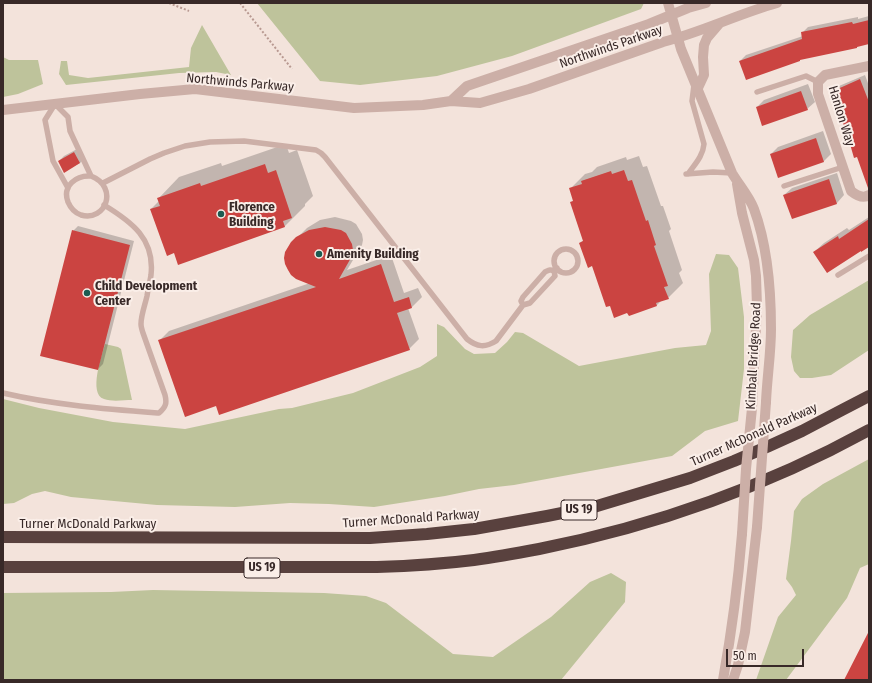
<!DOCTYPE html>
<style>
body{margin:0}
#map{position:relative;width:872px;height:683px;overflow:hidden;background:#f3e3db;font-family:"Fira Sans Condensed",sans-serif}
canvas{display:block}
.frame{position:absolute;inset:0;border:4px solid #382928;pointer-events:none}
.scale{position:absolute;left:726px;top:649px;width:78px;height:18px;box-sizing:border-box;border:2px solid #382928;border-top:0;padding-left:5px;font-size:12px;line-height:14px;white-space:nowrap;color:#382928;-webkit-text-stroke:3px #faeee8;paint-order:stroke}
</style>
<div id="map">
<canvas width="872" height="683"></canvas>
<div class="frame"></div>
<div class="scale">50 m</div>
</div>
<script>
const c = document.querySelector('canvas').getContext('2d');
c.lineJoin = 'round';
function fillPath(path, color) { c.fillStyle = color; c.fill(path, 'evenodd'); }
function stroke(path, color, width, dash) { c.strokeStyle = color; c.lineWidth = width; c.lineCap = dash ? 'butt' : 'round'; c.setLineDash(dash || []); c.stroke(path); }
function label(font, color, halo, rows, align = 'center') {
  c.font = font + ' "Fira Sans Condensed",sans-serif'; c.lineWidth = 4; c.setLineDash([]); c.textBaseline = 'middle'; c.strokeStyle = halo; c.fillStyle = color; for (const [text, x, y, turn = 0] of rows) {
    c.save(); c.translate(x, y); c.rotate((+turn || 0) * Math.PI / 180); c.textAlign = isNaN(turn) ? turn : align; if (halo) c.strokeText(text, 0, 0); c.fillText(text, 0, 0); c.restore();
  }
}
fillPath(new Path2D(`
 M257,3H644L641,9L512,56L437,76L360,85L320,81Z
 M202,25L231,75L216,72L179,73L66,85L59,74L61,61H67L69,75L88,78L189,67L191,48Z
 M3,57L9,60H38L43,84L18,94L3,97Z
 M716,254L729,255L738,268L744,317V369L738,421L705,431L672,456L514,485L479,489L445,496L374,507L329,504L290,503L235,507L157,505L71,497L45,491L32,494L14,503L3,504V399L39,408L113,422L185,429L279,409L292,408L353,393L420,367L437,356V324L444,327L465,349L474,354L495,353L507,342L515,332L523,333L579,366L675,348L706,345L711,331L709,274Z
 M869,280V350L831,375L812,378H800L794,371L791,357L793,330L810,315Z
 M105,344L118,347L121,349L132,400C124,400 112,402 104,399C88,394 102,355 105,344Z
 M869,459V564L860,568L847,598L786,680H756L778,617L796,595L792,587L786,579L791,541L794,511L802,499L823,484Z
 M611,573L626,582L625,602L561,680H3V593L111,592L153,590L324,593L366,596L386,603L453,654L493,657L551,617L590,582Z`), '#bec39b');
fillPath(new Path2D(`
 M869,16V43L858,46L857,47L802,58L800,60L740,61L746,55L803,36L802,33L808,27L858,17V19Z
 M865,75L869,86V172L834,91L839,86Z
 M808,84L815,102L807,109L757,107L764,100Z
 M823,131L831,154L823,162L771,154L778,147Z
 M286,144L289,153L297,150L313,196L305,204V206L284,227L174,252L151,209L159,201L158,199L179,177L221,163L222,166Z
 M79,148L85,158L80,163L65,171L59,161L64,156Z
 M639,156L643,167L647,166L661,206H663L671,229L669,231L682,270L679,273L683,283L668,298L662,300L657,305L628,312L610,304L593,265L580,243L584,240L571,203L574,200L570,189L585,174L592,172L597,167L626,157L627,160Z
 M837,173L844,195L837,203L792,218L784,195L792,188Z
 M335,217L351,221L356,224L362,234L363,240L362,245L347,270L391,255L404,293L418,288L422,297L412,307L408,308L419,339L409,349L217,405L159,341L169,331L310,283L297,238L307,228L320,220Z
 M869,217V246L814,252L824,243L847,228L849,230Z
 M78,226L134,241L103,364L98,369L73,231Z`), '#0003');
fillPath(new Path2D(`
 M869,20V44L857,47V48L800,60V61L746,80L739,61L802,39L801,32L852,22L853,24Z
 M860,79L869,102V187L868,188L857,157L854,158L850,144L838,108L840,107L833,91Z
 M801,91L808,110L762,126L756,107Z
 M816,138L824,162L778,178L770,154Z
 M74,152L80,163L64,173L58,161Z
 M265,164L268,173L276,170L292,218L283,221L285,227L178,265L174,253L167,256L150,209L160,206L157,198L200,183L201,186Z
 M624,170L628,181L632,180L646,221L648,220L656,245L654,246L668,286L664,287L669,299L656,303L657,306L629,316L627,313L614,318L610,306L606,307L592,266L588,268L579,243L583,241L570,202L573,201L569,188L582,184L581,181L611,171L612,174Z
 M829,179L837,204L792,219L783,195Z
 M869,219V247L861,252V251L827,273L813,252L838,236L839,239Z
 M325,227L341,230L346,233L352,244L353,250L352,256L339,279L381,264L394,302L409,297L412,308L397,313L410,350L219,415L216,406L185,417L158,340L316,287L296,279L291,275L288,270L285,264L284,258L285,252L291,242L296,237L309,230Z
 M72,230L130,245L98,370L40,356Z
 M869,631V680H844Z`), '#cb4441');
stroke(new Path2D(`
 M169,3L189,11
 M240,3L292,69`), '#b89991', 2, [2, 2]);
stroke(new Path2D(`
 M757,92L806,76L818,82
 M686,174L713,172L732,173
 M688,174C695,164 703,156 704,144L692,101L694,85
 M103,183L150,159L164,153L185,146L210,142L244,141L316,150L321,153L325,157L467,339C477,347 485,348 496,341L523,305L530,303L555,276L554,271L557,268
 M784,186L843,167
 M68,188L53,161L45,120L55,104L68,117L70,131L91,176C119,187 106,222 81,215C75,213 71,209 68,202C62,186 76,175 91,176
 M554 261a12 12 0 1 1 24 0a12 12 0 1 1-24 0Z
 M838,275L869,256
 M523,305L521,301L523,297L545,272C549,270 550,269 554,271
 M3,393C54,405 107,409 159,413C166,407 167,403 165,395L143,333C142,330 141,327 141,324C141,315 145,305 147,296C148,289 150,282 151,275C155,239 132,222 104,205`), '#ccafa7', 5.5);
stroke(new Path2D(`
 M869,66L825,75L818,82V94L851,191C856,195 863,199 869,195`), '#ccafa7', 10);
stroke(new Path2D(`
 M668,3L681,49L732,173C739,185 749,196 754,209C768,247 771,289 771,329C771,353 767,378 766,402
 M698,88L704,75L703,57L704,45L707,38L719,24
 M451,101L467,86L649,24L688,8L706,3
 M3,110L140,94L195,89L354,108L423,105L451,101L480,103L529,89L663,42C702,32 738,14 777,3
 M737,184L742,213L754,260L756,276L757,307L752,408
 M723,680C732,630 738,584 742,534
 M733,680L738,665L745,632L757,527`), '#ccafa7', 10);
stroke(new Path2D(`
 M3,537L370,538L427,534L474,529L547,516L597,506L690,478L734,461L769,446L802,431L842,410L869,396
 M3,567H377C409,566 442,564 474,560C496,557 518,553 539,549C655,526 765,487 869,430`), '#59413e', 12);
stroke(new Path2D(`
 M757,527L766,402
 M742,534L746,469L752,408`), '#ccafa7', 10);
for (const [x, y, r, color] of [
 [221,214,4,"#1b5b51"],
 [319,254,4,"#1b5b51"],
 [87,293,4,"#1b5b51"]
]) { const dot = new Path2D(); dot.arc(x, y, r, 0, 2 * Math.PI); c.fillStyle = color; c.fill(dot); stroke(dot, '#faeee8', 1.5); }
for (const [x, y, w] of [
 [579,510,36],
 [262,568,36]
]) { const box = new Path2D(); box.roundRect(x - w / 2, y - 10, w, 20, 3); c.fillStyle = '#faeee8'; c.fill(box); stroke(box, '#382928', 1); }
label('bold 12px', '#382928', null, [
 ["US 19",579,510],
 ["US 19",262,568]
]);
label('13px', '#382928', '#faeee8', [
 ["Northwinds Parkway",611,47,-19],
 ["Northwinds Parkway",240,83,5],
 ["Hanlon Way",841,116,73],
 ["Kimball Bridge Road",754,356,-87],
 ["Turner McDonald Parkway",754,435,-24],
 ["Turner McDonald Parkway",411,519,-4],
 ["Turner McDonald Parkway",88,524]
]);
label('bold 13px', '#382928', '#faeee8', [
 ["Florence",229,207],
 ["Building",229,222],
 ["Amenity Building",327,254],
 ["Child Development",95,286],
 ["Center",95,301]
], 'left');
</script>
